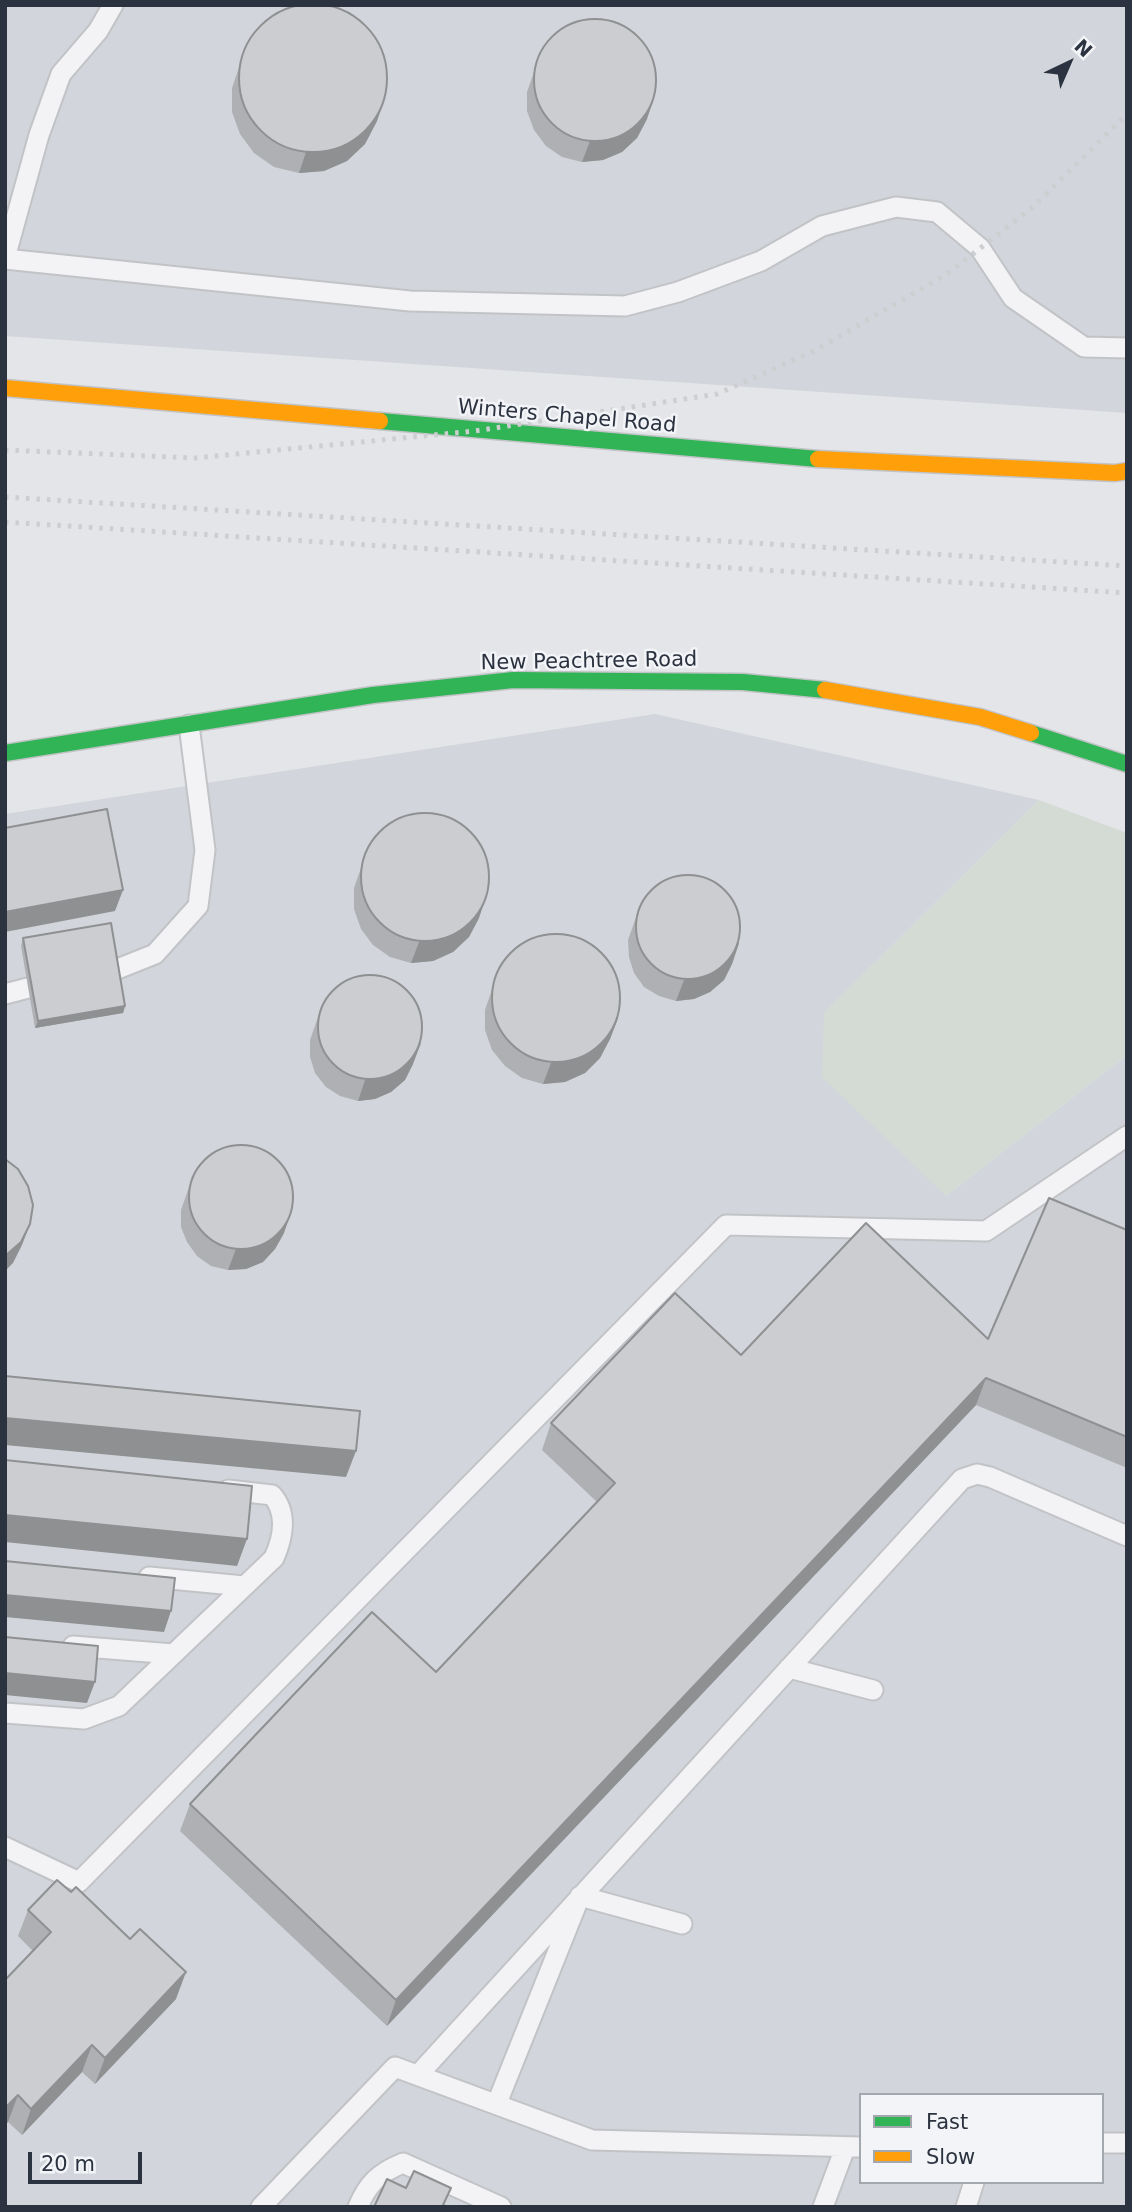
<!DOCTYPE html>
<style>
body{margin:0}
#map{position:relative;width:1132px;height:2212px;overflow:hidden;background:#e3e5e8;font-family:"DejaVu Sans",sans-serif}
canvas{display:block}
.frame{position:absolute;inset:0;border:7px solid #2c3340;pointer-events:none}
.legend{position:absolute;left:859px;top:2093px;width:245px;height:91px;box-sizing:border-box;background:#f2f4f7;border:2px solid #a3a7ae;margin:0;padding:9px 12px;list-style:none;font-size:21px;color:#2c3340}
.legend li{display:flex;align-items:center;gap:14px;height:35px}
.legend b{width:35px;border:2px solid #a3a7ae}
.north{position:absolute;left:1034px;top:28px;width:70px;height:70px;-webkit-text-stroke:5px #f2f4f7;paint-order:stroke;rotate:44deg;font-size:19px;font-weight:700;line-height:28px;text-align:center;color:#2c3340}
.north::after{content:'';display:block;margin:auto;width:24px;height:32px;background:#2c3340;clip-path:polygon(50% 0,100% 100%,50% 72%,0 100%)}
.scale{position:absolute;left:28px;top:2152px;width:114px;height:32px;box-sizing:border-box;border:4px solid #2c3340;border-top:0;padding-left:9px;font-size:21px;line-height:24px;white-space:nowrap;color:#2c3340;-webkit-text-stroke:5px #f2f4f7;paint-order:stroke}
</style>
<div id="map">
<canvas width="1132" height="2212"></canvas>
<div class="frame"></div>
<ul class="legend">
<li><b style="height:9px;background:#30b455"></b>Fast</li>
<li><b style="height:9px;background:#ff9f0a"></b>Slow</li>
</ul>
<div class="north">N</div>
<div class="scale">20 m</div>
</div>
<script>
const c = document.querySelector('canvas').getContext('2d');
c.lineJoin = 'round';
function fillPath(path, color) { c.fillStyle = color; c.fill(path, 'evenodd'); }
function stroke(path, color, width, dash) { c.strokeStyle = color; c.lineWidth = width; c.lineCap = dash ? 'butt' : 'round'; c.setLineDash(dash || []); c.stroke(path); }
function label(font, color, halo, rows, align = 'center') {
  c.font = font + ' "DejaVu Sans",sans-serif'; c.lineWidth = 5; c.setLineDash([]); c.textBaseline = 'middle'; c.strokeStyle = halo; c.fillStyle = color; for (const [text, x, y, turn = 0] of rows) {
    c.save(); c.translate(x, y); c.rotate((+turn || 0) * Math.PI / 180); c.textAlign = isNaN(turn) ? turn : align; if (halo) c.strokeText(text, 0, 0); c.fillText(text, 0, 0); c.restore();
  }
}
fillPath(new Path2D(`
 M5,5H1127V413L5,336Z
 M655,714L1039,800L824,1013L946,1196L1127,1055V2207H5V814ZM861,2095H1102V2182H861Z`), '#d2d5db');
fillPath(new Path2D(`
 M1039,800L1127,833V1055L946,1196L822,1077L824,1013Z`), '#d4dbd4');
const lane = new Path2D(`
 M5,258L39,135L61,74L98,31L113,5
 M5,259L410,301L625,306L678,292L761,261L822,226L896,207L937,212L980,248L1013,298L1084,347L1127,348
 M115,970L155,954L198,906L205,850L189,725
 M5,994L28,988
 M149,1577L244,1586
 M73,1646L173,1654
 M789,1668L873,1690
 M5,1713L84,1719L119,1706L274,1558C283,1538 288,1513 272,1495L228,1490
 M5,1847L79,1882L726,1225L986,1231L1127,1136
 M418,2075L962,1479L977,1474L990,1477L1127,1536
 M497,2103L580,1896L682,1924
 M1102,2143H1127
 M261,2207L395,2067L592,2140L861,2147
 M358,2207C368,2183 379,2173 403,2163L501,2207
 M823,2207L845,2148
 M966,2207L974,2182`);
const fast = new Path2D(`
 M380,421L818,459
 M1031,733L1127,764
 M5,753L373,695L513,680L743,682L825,690`);
const slow = new Path2D(`
 M5,388L380,421
 M818,459L1115,473L1127,471
 M825,690L980,717L1031,733`);
stroke(lane, '#c2c3c6', 23);
stroke(fast, '#c2c3c6', 19);
stroke(slow, '#c2c3c6', 19);
stroke(lane, '#f3f3f5', 19);
stroke(fast, '#30b455', 16);
stroke(slow, '#ff9f0a', 16);
stroke(new Path2D(`
 M5,450L195,458L475,431L717,394L816,350L947,274L1032,208L1127,114
 M5,497L1127,566
 M5,522L1127,593`), '#ccced0', 5, [3.5, 7]);
fillPath(new Path2D(`
 M247,44L377,121L365,144L347,161L324,171L299,173L274,167L254,153L240,134L232,112V88Z
 M541,52L647,119L637,138L622,152L603,160L582,162L562,157L546,146L534,130L527,111V92Z
 M368,848L479,918L469,937L453,952L433,961L411,963L390,957L373,945L361,929L354,909V888Z
 M641,903L739,943L732,964L724,980L710,992L694,999L676,1001L659,996L644,987L634,973L629,957L628,940Z
 M23,938L125,1006L123,1013L35,1028L21,946Z
 M499,969L618,1018L610,1039L600,1058L585,1073L565,1082L543,1084L522,1078L505,1066L492,1050L485,1030V1010Z
 M323,1003L413,1064L405,1080L391,1092L375,1099L358,1101L340,1096L326,1087L315,1073L310,1057V1040Z
 M194,1173L284,1233L275,1249L263,1262L246,1269L228,1270L211,1266L197,1256L187,1242L181,1227V1210Z
 M1127,1230V1468L976,1405L387,2026L180,1831L190,1804L436,1672L597,1502L542,1450L551,1423L741,1355L988,1339Z
 M28,1910L176,1999L95,2084L82,2072L22,2135L8,2122L33,1951L18,1936Z`), '#afb0b3');
fillPath(new Path2D(`
 M654,98L647,119L637,138L622,152L603,160L582,162L590,141Z
 M384,101L377,121L365,144L347,161L324,171L299,173L306,152Z
 M123,890L115,911L5,932V912Z
 M486,897L479,918L469,937L453,952L433,961L411,963L419,942Z
 M739,943L732,964L724,980L710,992L694,999L676,1001L684,980Z
 M125,1006L123,1013L35,1028L38,1021Z
 M618,1018L610,1039L600,1058L585,1073L565,1082L543,1084L551,1063Z
 M421,1043L413,1064L405,1080L391,1092L375,1099L358,1101L365,1080Z
 M291,1213L284,1233L275,1249L263,1262L246,1269L228,1270L236,1249Z
 M30,1224L22,1245L13,1263L5,1271V1256Z
 M986,1378L976,1405L387,2026L396,2000Z
 M5,1418L356,1451L346,1477L5,1445Z
 M5,1515L247,1539L237,1566L5,1542Z
 M5,1595L171,1611L164,1632L5,1617Z
 M5,1673L95,1682L87,1703L5,1695Z
 M186,1972L176,1999L95,2084L105,2058Z
 M92,2045L82,2072L22,2135L31,2109Z
 M18,2095L8,2122L5,2125V2108Z`), '#8f9092');
const building = new Path2D(`
 M239 78a74 74 0 1 1 148 0a74 74 0 1 1-148 0Z
 M534 80a61 61 0 1 1 122 0a61 61 0 1 1-122 0Z
 M107,809L123,890L5,912V828Z
 M361 877a64 64 0 1 1 128 0a64 64 0 1 1-128 0Z
 M636 927a52 52 0 1 1 104 0a52 52 0 1 1-104 0Z
 M111,923L125,1006L38,1021L23,938Z
 M492 998a64 64 0 1 1 128 0a64 64 0 1 1-128 0Z
 M318 1027a52 52 0 1 1 104 0a52 52 0 1 1-104 0Z
 M189 1197a52 52 0 1 1 104 0a52 52 0 1 1-104 0Z
 M5,1159L18,1169L28,1186L33,1205L30,1224L21,1242L5,1256Z
 M1049,1198L1127,1230V1437L986,1378L396,2000L190,1804L372,1612L436,1672L615,1483L551,1423L675,1293L741,1355L866,1223L988,1339Z
 M5,1376L360,1411L356,1451L5,1418Z
 M5,1460L252,1486L247,1539L5,1515Z
 M5,1561L175,1578L171,1611L5,1595Z
 M5,1637L98,1646L95,1682L5,1673Z
 M57,1880L71,1892L76,1887L130,1939L140,1929L186,1972L105,2058L92,2045L31,2109L18,2095L5,2108V1980L51,1932L28,1910Z
 M414,2171L451,2188L443,2205L447,2207H374L387,2179L406,2188Z`);
fillPath(building, '#cccdd0');
stroke(building, '#8f9092', 2);
label('21px', '#2c3340', '#f2f4f7', [
 ["Winters Chapel Road",567,417,5],
 ["New Peachtree Road",589,662,-1]
]);
</script>
